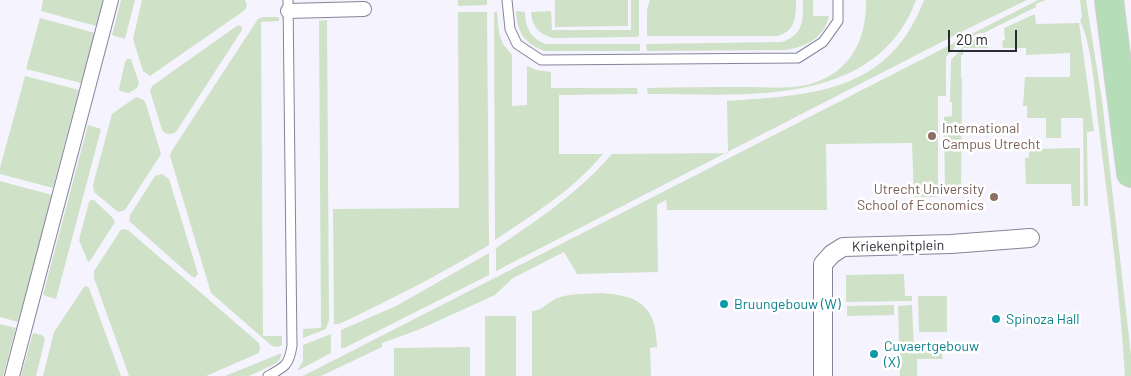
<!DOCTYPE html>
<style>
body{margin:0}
#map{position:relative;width:1131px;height:376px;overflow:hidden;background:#f5f4fe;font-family:Barlow,sans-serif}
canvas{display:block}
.scale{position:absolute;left:948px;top:30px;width:69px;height:22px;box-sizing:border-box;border:2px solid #2c2b35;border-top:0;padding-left:6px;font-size:15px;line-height:18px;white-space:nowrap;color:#2c2b35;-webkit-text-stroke:4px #fff;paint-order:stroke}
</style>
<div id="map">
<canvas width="1131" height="376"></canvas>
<div class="scale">20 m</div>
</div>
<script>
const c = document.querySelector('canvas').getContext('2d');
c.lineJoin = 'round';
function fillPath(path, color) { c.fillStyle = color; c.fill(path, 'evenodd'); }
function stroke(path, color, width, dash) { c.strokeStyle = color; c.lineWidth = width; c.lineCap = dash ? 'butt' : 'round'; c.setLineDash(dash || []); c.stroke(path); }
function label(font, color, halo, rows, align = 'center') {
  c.font = font + ' Barlow,sans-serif'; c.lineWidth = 5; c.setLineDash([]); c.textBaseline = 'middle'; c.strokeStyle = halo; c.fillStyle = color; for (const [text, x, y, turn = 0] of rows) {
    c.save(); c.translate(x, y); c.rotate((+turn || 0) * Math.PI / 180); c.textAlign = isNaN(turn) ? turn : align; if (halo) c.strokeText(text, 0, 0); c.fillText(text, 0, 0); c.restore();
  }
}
fillPath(new Path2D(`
 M43,0H103L96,26L41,11Z
 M121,0H135L125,39L112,35Z
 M142,0H245L247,6L245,10L150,76L143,71L133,39Z
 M458,0H487V5L458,6Z
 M555,0H628V26L555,27Z
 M631,0H639V36L635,37L553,38C538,34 532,26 531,12L551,11L552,30H631Z
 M650,0H796C796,17 796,31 777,36H647V9Z
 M803,0H813V16H829C824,38 806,47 785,50L647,51L646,44L782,42C804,34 803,21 803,0Z
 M866,0H916C876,109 742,94 648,94L647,88C679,87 711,87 744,87C762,87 783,89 801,86C847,78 867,43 866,0Z
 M924,0H1027L967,29L496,271V248C538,220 579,192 612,154L728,153L727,101C812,95 889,93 924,0Z
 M1038,0H1046L1036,4V7L984,33C975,32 971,39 963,39L946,57V96H938V197H914L912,143L826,144L827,210H667L666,200L657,205L658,272L577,274L564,252L513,278L495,295L418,330L382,343V347L321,376H303Z
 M1080,0H1086L1102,100L1131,355V376H1125C1120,293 1109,211 1099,129C1095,98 1093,47 1080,21L1082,16Z
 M516,11L525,12C525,27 531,39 546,44H640V51H544C524,43 517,32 516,11Z
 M458,12H487L489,245C440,274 391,300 339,324H334L333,209L459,208Z
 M494,12H497L499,33L503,44L512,55V106L527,105V66L536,70L551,72V88H637L638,94L559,95V154H603C573,190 534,214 495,240Z
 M1035,14L1036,24L1079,23L1094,131L1087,132L1088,206H1084L1083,118H1061V138H1046V118H1027V106H1023L1025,77H1070V53L1026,55V48H1003L1002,41L1005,40L1004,28Z
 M262,17H279V21L261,22L263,336H282V345L278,347L272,346L211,293L170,156L171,152L258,19Z
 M40,18L95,33L81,83L26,69Z
 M327,20L329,320L326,329L303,338V329L321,328L319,21Z
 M238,25L242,27V30L176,132C170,135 166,135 162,130L150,91L152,86Z
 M973,40H988V48H963V55H961V77L962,78L961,195L945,194L944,117L952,116V102H950L951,60L967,43H973Z
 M127,59H131L139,83L137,88L129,93L120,91L119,89L125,62Z
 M25,76L79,90L53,188L0,174V168Z
 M136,97L144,100L146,104L161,154L125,210L118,212L94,192L93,185L112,114Z
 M88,125L101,129L56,299L43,295Z
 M1080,148V206H1072L1071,184H1026L1025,158H1029V149Z
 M162,174L169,179L198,274L195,278L191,276L129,221L130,215L155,176Z
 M0,181L52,195L18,322L0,317Z
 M91,200H94L112,217L115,222L90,261L88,262L79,240L89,202Z
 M123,229L128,230L259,343L260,348L259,353L206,376H129L94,278V271L98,265L120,231Z
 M489,253V275L344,348H341V330L396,306Z
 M904,274L905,296H912V301L846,302V275Z
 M86,286L89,288L121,376H43L54,332L84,287Z
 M602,293C641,296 656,307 657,347L650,348L651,376H532V311C542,311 548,302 557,298C571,293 588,294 602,293Z
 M918,296H947V332H919Z
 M894,305V315L847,316V306Z
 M912,305L914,351H941L943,359H917V376H900L898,306Z
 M485,316H516V376H485Z
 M0,324L16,328L3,376H0Z
 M33,333L42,335L45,339L36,376H21Z
 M331,334V353L297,371L303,361V345Z
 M470,347V376H394V348Z
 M282,353L280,359L275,364L249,376H225Z`), '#cfe1c6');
const service = new Path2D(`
 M507,0L510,29L517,44L541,60L798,58L823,42L838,21V0
 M268,376C285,367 289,365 292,346L288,0`);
const pedestrian = new Path2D(`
 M288,11L364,9
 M12,376L111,0`);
const minor = new Path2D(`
 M823,376V264L832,254L843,247L951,244L1030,238`);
const primary = new Path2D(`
 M1109,0L1131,173`);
stroke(service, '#85839a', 11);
stroke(pedestrian, '#85839a', 16);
stroke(minor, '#85839a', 20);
stroke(primary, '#d1d0d3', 30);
stroke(service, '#fff', 9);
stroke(pedestrian, '#fff', 14);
stroke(minor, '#fff', 18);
stroke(primary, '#b5ddb8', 28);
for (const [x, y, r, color] of [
 [932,136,5,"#8d6e63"],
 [994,197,5,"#8d6e63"],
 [724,304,5,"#0f9aa8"],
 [996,319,5,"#0f9aa8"],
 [874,354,5,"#0f9aa8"]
]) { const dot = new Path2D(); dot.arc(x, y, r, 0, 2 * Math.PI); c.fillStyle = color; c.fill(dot); stroke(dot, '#fff', 2); }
label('14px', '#785e54', '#fff', [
 ["International",942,128],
 ["Campus Utrecht",942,144],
 ["Utrecht University",984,189,"right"],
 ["School of Economics",984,205,"right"]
], 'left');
label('14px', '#2c2b35', '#fff', [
 ["Kriekenpitplein",898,246,-1]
]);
label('14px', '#0d838f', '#fff', [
 ["Bruungebouw (W)",734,304],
 ["Spinoza Hall",1006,319],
 ["Cuvaertgebouw",884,346],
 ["(X)",884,362]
], 'left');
</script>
